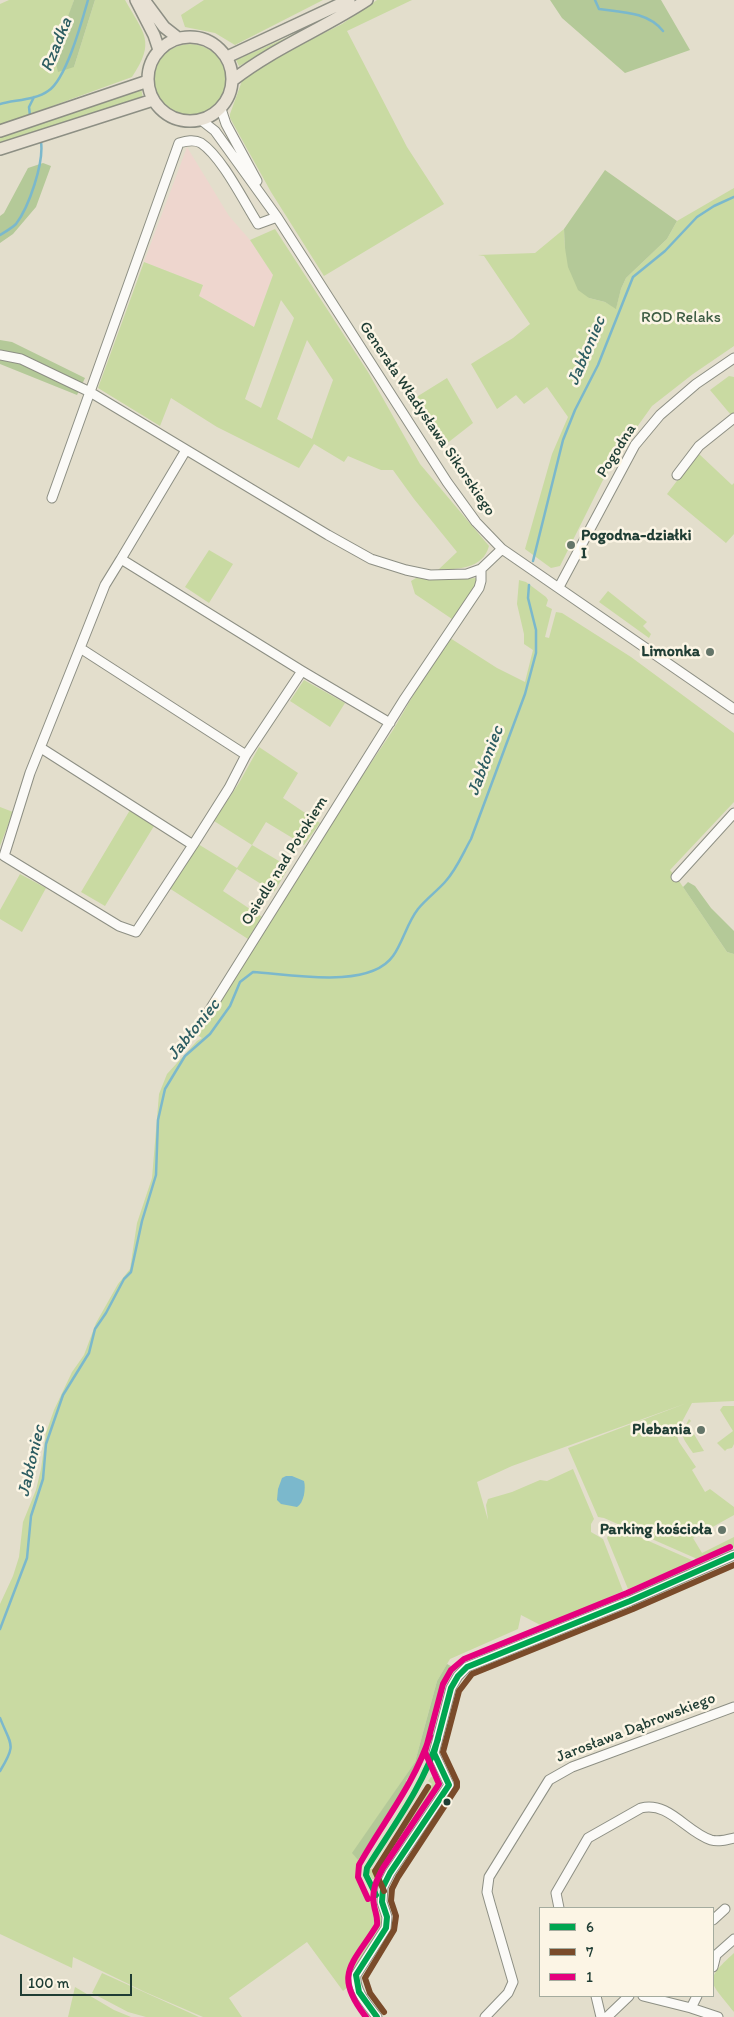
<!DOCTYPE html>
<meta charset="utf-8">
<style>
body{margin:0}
#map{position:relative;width:734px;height:2017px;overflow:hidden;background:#e3decc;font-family:Itim,sans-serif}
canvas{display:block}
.legend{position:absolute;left:539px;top:1907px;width:175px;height:90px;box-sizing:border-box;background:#fcf5e5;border:1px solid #a4ab9e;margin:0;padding:6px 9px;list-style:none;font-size:15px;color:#1f3d34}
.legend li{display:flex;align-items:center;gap:10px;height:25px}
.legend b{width:25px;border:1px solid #a4ab9e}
.scale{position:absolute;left:20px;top:1974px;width:112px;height:22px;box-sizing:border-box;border:2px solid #1f3d34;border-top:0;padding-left:6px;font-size:15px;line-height:18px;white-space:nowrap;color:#1f3d34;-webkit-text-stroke:4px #fcf5e5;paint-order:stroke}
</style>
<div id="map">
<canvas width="734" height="2017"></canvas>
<ul class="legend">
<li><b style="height:6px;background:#00a651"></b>6</li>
<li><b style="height:6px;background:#7a4b2a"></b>7</li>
<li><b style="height:6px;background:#e5007d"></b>1</li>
</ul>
<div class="scale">100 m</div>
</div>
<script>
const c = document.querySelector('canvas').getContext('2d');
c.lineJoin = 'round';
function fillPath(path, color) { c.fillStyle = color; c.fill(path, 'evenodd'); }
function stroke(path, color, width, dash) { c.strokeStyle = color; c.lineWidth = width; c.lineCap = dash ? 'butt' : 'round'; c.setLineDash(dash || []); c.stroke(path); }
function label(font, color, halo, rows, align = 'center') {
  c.font = font + ' Itim,sans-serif'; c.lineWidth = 5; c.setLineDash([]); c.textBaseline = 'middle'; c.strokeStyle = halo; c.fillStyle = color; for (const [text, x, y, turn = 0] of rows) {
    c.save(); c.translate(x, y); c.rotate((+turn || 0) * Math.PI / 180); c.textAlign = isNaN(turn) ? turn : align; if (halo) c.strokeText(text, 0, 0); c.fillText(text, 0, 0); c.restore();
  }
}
fillPath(new Path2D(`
 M187,147L229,216L250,240L273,275L254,327L199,296L203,285L144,262Z`), '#eed6ce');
fillPath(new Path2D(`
 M9,0H74L66,25L74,67L95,0H125C144,34 156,41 132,77L0,125V4Z
 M204,0H323L235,45L215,33L185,27L181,15Z
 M377,0H412L347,31L407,147L444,204L324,276L271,192L230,118V114L243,78L282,54L342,24Z
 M338,11L339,14L239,66L236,60L288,37Z
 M154 80a36 36 0 1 1 72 0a36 36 0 1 1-72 0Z
 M141,88L143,98L0,143V137Z
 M734,188V346L693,374L652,406L622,448L603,480L560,566L551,568L525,549L552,454L568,417L547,387L524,404L516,395L497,409L471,364L513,338L530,324L484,256L478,255L535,253L564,229L565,248L589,298L605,302L616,308L621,289L626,278L667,239L677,221Z
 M275,229L368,372L420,464L489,546C483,569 458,569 438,570L457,552L414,499L393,470H381L348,456L344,462L314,444L299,468L217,427L171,398L160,426L98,388L144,262L203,285L199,296L254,327L273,275L250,240ZM281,300L294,318L261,408L245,399ZM307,340L333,380L312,439L277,419Z
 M729,376L734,377V413L731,415L710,390Z
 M447,378L473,423L441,448L410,401Z
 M698,453L732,485L734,483V534L726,543L667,494Z
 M209,550L233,564L209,603L185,587Z
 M416,578L444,580L477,578L473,591L452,619L415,594L411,581Z
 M519,580L526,582L546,597L548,600L546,606L552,609L545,637L549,638L556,612L562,613L631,657L734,733V802L670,870L679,881L727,952L734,954V1401L692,1403L676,1433L679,1442L696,1467L692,1470L705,1492L710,1489L734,1507V1515L693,1538L702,1553L734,1537V1547L696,1560L695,1558L604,1518L598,1517L568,1448L687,1403L512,1466L477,1482L488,1520L486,1505L488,1499L512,1492L540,1480L547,1481L573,1469L594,1519L591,1524V1532L603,1539L623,1591L549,1624L550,1630L521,1615L518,1629L450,1659L437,1681L415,1762L353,1853L363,1866L356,1877L380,1914L382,1923L352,1973L349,1986L343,1991L307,1942L229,1998L242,2017H203L145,1992L73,1957L72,1968L0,1934V1604L13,1576L19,1557L23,1522L36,1490L41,1469L46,1433L54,1410L72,1372L84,1355L96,1323L118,1284L130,1269L137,1223L152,1178L159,1094L167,1074L197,1041L202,1038L192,1032L202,1015L393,730L454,625L450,638L497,668L525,682L533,650L524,644V634L517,604Z
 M608,591L647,622L643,626L651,634L649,638L599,602Z
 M304,680L345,703L330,727L290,701Z
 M259,747L298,773L283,798L320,823L304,845L266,822L252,845L289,867L274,892L237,869L223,891L262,917L248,939L169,888L198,844L237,868L252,845L214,821L239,783Z
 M0,807L13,812L0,846Z
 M130,810L154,826L105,906L81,892Z
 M20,874L46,888L22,932L0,919V910Z
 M723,1406H734V1444L732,1448L727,1449L725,1451L717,1443L733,1431L720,1410Z
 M689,1419L691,1421L688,1424L704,1451L693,1453C682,1436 679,1437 689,1419Z
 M610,1524L694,1561L628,1589L607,1538L611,1530Z
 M431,1777L438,1778L440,1780L439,1788L435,1786L381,1871L384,1876L378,1879H372L369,1873L370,1869H377L432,1784L428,1781Z
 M734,1953V2012C710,1981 702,1982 734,1953Z
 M102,1973L199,2017H146L128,2012L92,1993Z
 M75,1987L114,2010L131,2017H68Z`), '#c9daa2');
fillPath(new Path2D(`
 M74,0H95L74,67L58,72L54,55Z
 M550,0H661L690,50L625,73L562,18Z
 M43,163L51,166L36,207L13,234L0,243V216L4,213L28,168Z
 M605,170L677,221L667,239L626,278L621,289L616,309L605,302L589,298L578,290L568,267L565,248L564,229Z
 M0,340L12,342L85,378L77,395L0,364Z
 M688,882L695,886L711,908L734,931V954L727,952L683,887Z
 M447,1664L451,1666L440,1686L424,1753L406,1781L409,1784L358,1860L352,1853L415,1762L437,1681Z`), '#b4c998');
fillPath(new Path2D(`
 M286,1476H292L304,1481C306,1488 304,1503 297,1507L281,1504L277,1500L278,1489L282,1478Z`), '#7bb8cc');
stroke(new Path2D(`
 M595,0L599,9C622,12 648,12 663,31
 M0,104C14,100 36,100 48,91C66,80 82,21 88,0
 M30,116L29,107L34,97
 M0,235C5,232 12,228 16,224C29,207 44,163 41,142
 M533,561L563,440L575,410L598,365L633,277L665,251L697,217L714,206L734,197
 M0,1629L27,1558L31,1516L43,1479L46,1444L63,1395L89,1353L95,1329L106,1313L124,1279L131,1272L142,1221L156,1175L158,1120L165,1089L185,1056L210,1034L230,1006L240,982L253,972C289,974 369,990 393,956C403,942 407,923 418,909C426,899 437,891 445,882C457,869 463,853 471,839L525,694L536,653V630L528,598L529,585
 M0,1718C11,1746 17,1743 0,1771`), '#7bb8cc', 2.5);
const minor = new Path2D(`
 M221,109L226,124L257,181
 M201,120L215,131L277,217L447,482L476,522L502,549L734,709
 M0,355L21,359L90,392L328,535L371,559L406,570L430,575L467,574L481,569L502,549
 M677,475L699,446L734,418
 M52,498L179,143C186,141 194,139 201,143C222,157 244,202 258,224L277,217
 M121,559L186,450
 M559,587L635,445L660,415L696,384L734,358
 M80,648L246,755
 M41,748L193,845L229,788L246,755L302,671
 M193,845L136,932L119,926L4,856L30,773L80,648L105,585L121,559L302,671L390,723
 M676,877L734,813
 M206,1016L405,698L479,588L481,581V569
 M559,1908L556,1893L588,1838L641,1808C669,1801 686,1832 711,1840C718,1842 726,1840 734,1838
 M713,1920L725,1909
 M713,1967L716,1955L734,1939
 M596,1996L601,2017
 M643,1996L691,2008L697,1996
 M691,2008L718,2017
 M377,2017C368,2005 354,1991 356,1975L386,1928L387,1917L382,1902L383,1887L390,1873L449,1785L434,1753L451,1688L458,1676L467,1667L630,1601L734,1555
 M485,2017L508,1993L513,1982L490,1903L487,1892L489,1877L549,1780L572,1767L734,1707
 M607,2017L629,1996`);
const major = new Path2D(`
 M136,0L154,35L159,50
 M144,0L164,27L178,38
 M148 79a42 42 0 1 1 84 0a42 42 0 1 1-84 0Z
 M227,57L349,0
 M233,80C274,48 323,29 367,0
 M0,131L148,81
 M0,149L153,100`);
stroke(minor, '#8d8f84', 11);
stroke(major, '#8d8f84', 14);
stroke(minor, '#fbfaf7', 9);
stroke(major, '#e8e1d4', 11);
stroke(new Path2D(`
 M376,1895L366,1875L367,1868C393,1826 423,1787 438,1739
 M377,2017L359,1992L356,1975L386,1928L387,1917L382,1902L383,1887L390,1873L449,1785L434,1753L451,1688L458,1676L467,1667L630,1601L734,1555`), '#00a651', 6);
stroke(new Path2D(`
 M384,1891L375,1871L428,1787
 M384,2012L370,1993L365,1978L394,1930L396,1916L391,1901L392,1889L398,1877L457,1787V1782L443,1752L459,1691L472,1674L633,1609L734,1565`), '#7a4b2a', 6);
stroke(new Path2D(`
 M368,1899L358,1877L359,1865C383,1822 414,1785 430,1736
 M366,2017C332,1974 353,1964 377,1925C378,1917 375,1912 374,1905C371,1891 377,1879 383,1868L439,1784L425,1752L443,1684L451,1670L464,1659L627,1593L730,1547`), '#e5007d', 6);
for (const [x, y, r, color] of [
 [571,545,5,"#647569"],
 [710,652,5,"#647569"],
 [701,1430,5,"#647569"],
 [722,1530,5,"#647569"],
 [447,1802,4.5,"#1f3d34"]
]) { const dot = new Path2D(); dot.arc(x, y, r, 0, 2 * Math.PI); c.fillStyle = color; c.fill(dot); stroke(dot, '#fcf5e5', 2); }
label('16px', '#3d5c43', '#fcf5e5', [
 ["ROD Relaks",681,318]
]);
label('16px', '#1f3d34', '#fcf5e5', [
 ["Generała Władysława Sikorskiego",427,419,56],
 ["Pogodna",617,451,-58],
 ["Osiedle nad Potokiem",285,861,-58],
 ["Jarosława Dąbrowskiego",636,1728,-21]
]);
label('bold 16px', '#1f3d34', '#fcf5e5', [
 ["Pogodna-działki",581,536,"left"],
 ["I",581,554,"left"],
 ["Limonka",700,652],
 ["Plebania",691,1430],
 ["Parking kościoła",712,1530]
], 'right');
label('italic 18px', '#2d5d62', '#fcf5e5', [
 ["Rzadka",57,45,-68],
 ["Jabłoniec",587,351,-67],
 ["Jabłoniec",486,761,-69],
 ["Jabłoniec",194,1030,-51],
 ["Jabłoniec",32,1461,-77]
]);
</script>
